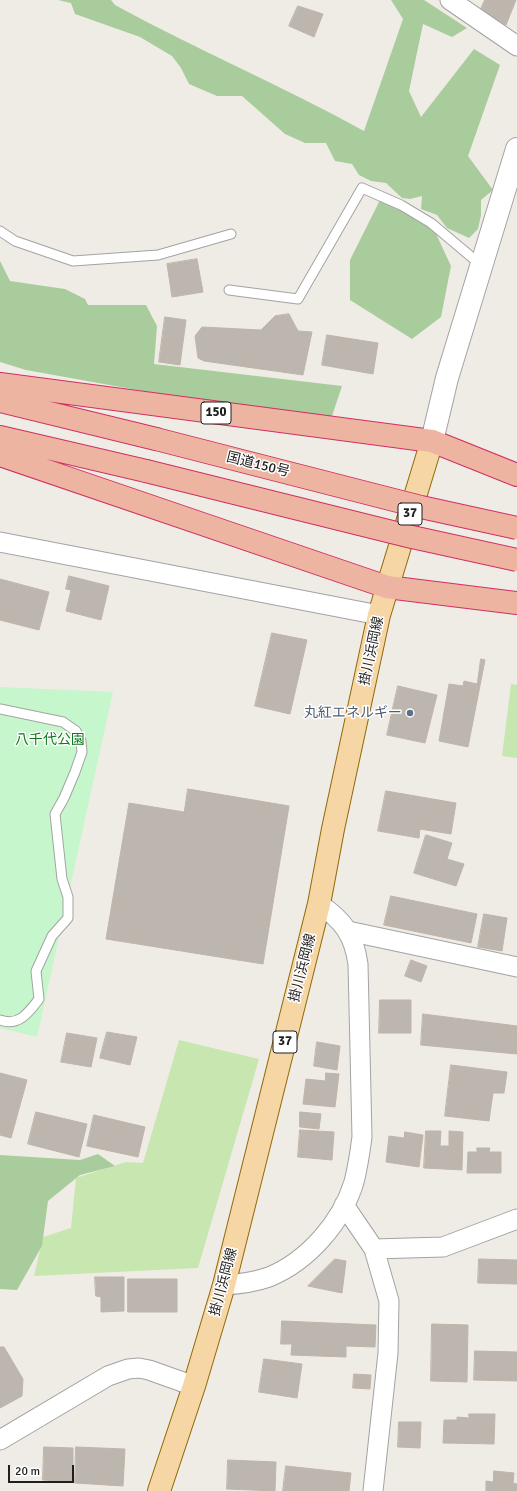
<!DOCTYPE html>
<meta charset="utf-8">
<style>
body{margin:0}
#map{position:relative;width:517px;height:1491px;overflow:hidden;background:#efece6;font-family:Signika,sans-serif}
canvas{display:block}
.scale{position:absolute;left:8px;top:1465px;width:66px;height:18px;box-sizing:border-box;border:2px solid #1f1f1f;border-top:0;padding-left:5px;font-size:12px;line-height:14px;white-space:nowrap;color:#1f1f1f;-webkit-text-stroke:3px #fff;paint-order:stroke}
</style>
<div id="map">
<canvas width="517" height="1491"></canvas>
<div class="scale">20 m</div>
</div>
<script>
const c = document.querySelector('canvas').getContext('2d');
c.lineJoin = 'round';
function fillPath(path, color) { c.fillStyle = color; c.fill(path, 'evenodd'); }
function stroke(path, color, width, dash) { c.strokeStyle = color; c.lineWidth = width; c.lineCap = dash ? 'butt' : 'round'; c.setLineDash(dash || []); c.stroke(path); }
function label(font, color, halo, rows, align = 'center') {
  c.font = font + ' Signika,"Noto Sans JP",sans-serif'; c.lineWidth = 3; c.setLineDash([]); c.textBaseline = 'middle'; c.strokeStyle = halo; c.fillStyle = color; for (const [text, x, y, turn = 0] of rows) {
    c.save(); c.translate(x, y); c.rotate((+turn || 0) * Math.PI / 180); c.textAlign = isNaN(turn) ? turn : align; if (halo) c.strokeText(text, 0, 0); c.fillText(text, 0, 0); c.restore();
  }
}
fillPath(new Path2D(`
 M511,684L517,685V758L502,756Z
 M179,1040L259,1059L198,1268L34,1276L43,1237L71,1228L76,1178L126,1162L143,1163Z`), '#c8e6af');
fillPath(new Path2D(`
 M58,0H111L115,5C197,50 283,86 364,131L403,19L391,0H424L467,28L452,37L423,24L409,91L421,117L474,49L500,65L468,156L493,190L481,200V215L478,229L469,238L447,228L437,215L421,209L422,196L410,199L402,198L386,183L371,181L359,175L352,164L335,161L326,143H305L285,134L242,96H217L189,84L181,68L172,56L140,37L75,14L71,3Z
 M383,194L431,223L451,266L441,317L412,339L350,300V260Z
 M0,261L10,281L65,289L85,299L88,305H146L157,326L154,364L342,386L331,419L148,392L26,370L0,362Z
 M98,1154L115,1166L80,1175L48,1201L42,1246L17,1290L0,1289V1155L80,1160Z`), '#a9cc9d');
fillPath(new Path2D(`
 M0,687L113,692L37,1037L0,1028Z`), '#c6f6cb');
const building = new Path2D(`
 M485,0H516L506,25L480,11Z
 M298,6L323,14L314,37L289,26Z
 M197,259L203,292L172,297L167,264Z
 M289,314L298,331L312,332L303,375L204,361L198,358L195,336L202,327L261,330L275,316Z
 M165,317L186,320L180,365L159,362Z
 M327,335L378,343L373,374L322,365Z
 M69,576L109,586L101,620L66,611L71,590L66,589Z
 M0,579L49,592L39,630L0,620Z
 M272,633L307,640L290,714L255,706Z
 M481,659L485,660L468,747L439,741L449,684L463,686L464,681L477,684Z
 M398,686L437,695L425,743L387,735Z
 M188,789L289,806L263,964L106,939L129,803L184,812Z
 M386,791L456,803L451,834L420,829L419,838L378,831Z
 M426,835L452,843L447,859L464,864L456,886L414,873Z
 M391,896L477,914L471,943L384,925Z
 M484,914L507,918L502,951L478,947Z
 M411,960L427,966L421,982L405,976Z
 M380,1000H411V1033H379Z
 M423,1014L517,1026V1054L421,1045Z
 M107,1032L137,1037L130,1065L100,1058Z
 M67,1033L97,1038L91,1067L61,1062Z
 M317,1042L340,1046L337,1070L314,1066Z
 M451,1065L507,1072L504,1093H493L489,1121L445,1116Z
 M0,1073L27,1080L11,1138L0,1135Z
 M326,1073L339,1074L335,1107L303,1104L306,1079L325,1081Z
 M36,1112L87,1124L79,1157L28,1144Z
 M300,1112L321,1114L319,1129L300,1127Z
 M94,1115L145,1127L138,1157L87,1146Z
 M300,1130L334,1132L332,1160L298,1157Z
 M426,1131H441L440,1146H449V1131L463,1132L462,1170L424,1168Z
 M405,1132L423,1135L419,1167L386,1162L389,1136L404,1138Z
 M477,1148H490L489,1152H501V1173H467L468,1152H477Z
 M335,1259L346,1261L342,1293L308,1286Z
 M479,1259L517,1260V1284L478,1283Z
 M95,1277H124V1311L101,1312V1297L96,1296Z
 M128,1279H177V1312H128Z
 M282,1321L376,1325L375,1347L346,1346V1357L291,1355L292,1344H281Z
 M432,1324L468,1325L467,1382L431,1381Z
 M0,1347H4L23,1379L22,1396L0,1408Z
 M475,1351L517,1352V1381L474,1380Z
 M264,1359L302,1364L297,1398L259,1392Z
 M354,1374L371,1375L370,1389L353,1388Z
 M469,1414H495L494,1444L443,1443L444,1420H457V1417L469,1418Z
 M399,1422H421L420,1448L398,1447Z
 M44,1447L73,1448V1482L43,1480Z
 M76,1447L125,1449L123,1486L75,1483Z
 M228,1460L276,1462L275,1491L227,1489Z
 M286,1466L351,1473L349,1491H283Z
 M494,1471L514,1473L513,1483L517,1484V1491H486V1481L493,1482Z`);
fillPath(building, '#bcb6af');
stroke(building, '#c0b4a9', 1);
const service = new Path2D(`
 M0,231L15,241L73,261L158,255L231,234
 M229,290L298,299L362,188L401,205L431,223L481,265
 M0,709L63,722L76,731L81,741L82,752L75,772L64,798L55,814L62,879L68,897V918L52,936L36,971L39,999C29,1012 19,1027 0,1020`);
const minor = new Path2D(`
 M450,0L517,46
 M0,542L379,615
 M348,931L517,967
 M344,1205L374,1249L389,1301L388,1353L373,1491
 M374,1249L443,1247L517,1219
 M224,1285C240,1284 255,1282 269,1277C308,1261 342,1222 354,1182C358,1167 360,1152 362,1137L358,964C354,935 343,920 319,904
 M0,1440L108,1376L128,1369L139,1368L149,1370L194,1386`);
const tertiary = new Path2D(`
 M432,441L447,378L517,149`);
const primary = new Path2D(`
 M159,1491L194,1386L224,1285L319,904L333,829L379,615L432,441`);
const trunk = new Path2D(`
 M0,384L432,441L517,475
 M0,401L156,439
 M0,437L146,471
 M0,455L387,587L517,603`);
stroke(service, '#a3a3a3', 11);
stroke(minor, '#a3a3a3', 21);
stroke(tertiary, '#a3a3a3', 24);
stroke(primary, '#916909', 24);
stroke(trunk, '#d12f61', 24);
stroke(service, '#fff', 9);
stroke(minor, '#fff', 19);
stroke(tertiary, '#fff', 22);
stroke(primary, '#f6d6a4', 22);
stroke(trunk, '#ecb4a1', 22);
const trunkBridge = new Path2D(`
 M156,439L421,507L517,528
 M146,471L412,537L517,560`);
stroke(trunkBridge, '#d12f61', 24, []);
stroke(trunkBridge, '#ecb4a1', 22);
for (const [x, y, r, color] of [
 [410,713,4,"#5c6f8a"]
]) { const dot = new Path2D(); dot.arc(x, y, r, 0, 2 * Math.PI); c.fillStyle = color; c.fill(dot); stroke(dot, '#fff', 1.5); }
for (const [x, y, w] of [
 [216,413,30],
 [410,514,24],
 [285,1042,24]
]) { const box = new Path2D(); box.roundRect(x - w / 2, y - 11, w, 22, 3); c.fillStyle = '#fff'; c.fill(box); stroke(box, '#1f1f1f', 1); }
label('bold 13px', '#1f1f1f', null, [
 ["150",216,413],
 ["37",410,514],
 ["37",285,1042]
]);
label('14px', '#1f1f1f', '#fff', [
 ["国道150号",258,465,14],
 ["掛川浜岡線",372,651,-78],
 ["掛川浜岡線",303,968,-76],
 ["掛川浜岡線",224,1282,-75]
]);
label('14px', '#4e5e75', '#fff', [
 ["丸紅エネルギー",402,713]
], 'right');
label('14px', '#12781e', '#fff', [
 ["八千代公園",50,740]
]);
</script>
